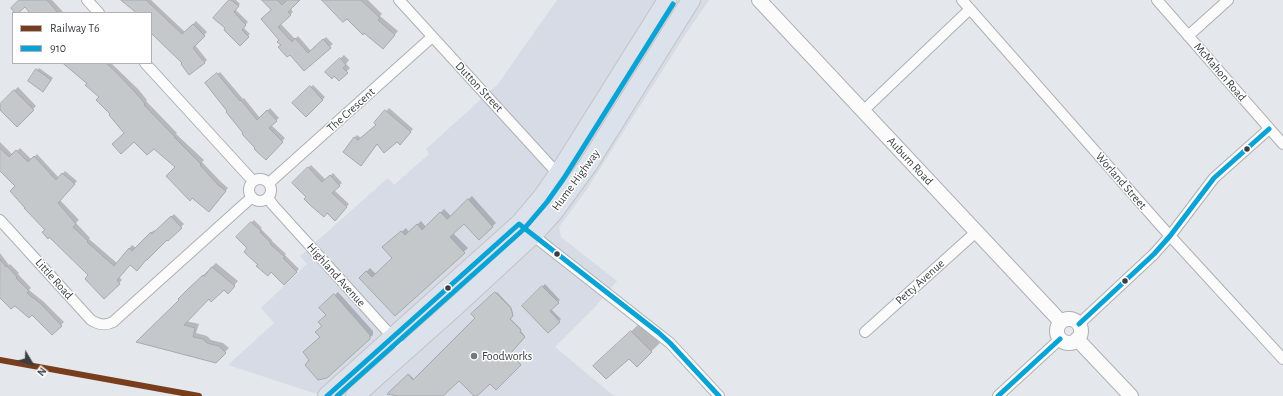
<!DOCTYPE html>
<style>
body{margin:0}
#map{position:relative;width:1283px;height:396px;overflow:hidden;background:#e4e7eb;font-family:"Alegreya Sans",sans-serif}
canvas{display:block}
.legend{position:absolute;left:12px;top:12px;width:140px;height:52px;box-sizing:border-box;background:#fff;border:1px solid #b1b1b3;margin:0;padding:5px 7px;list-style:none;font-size:12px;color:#3b3d40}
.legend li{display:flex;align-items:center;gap:8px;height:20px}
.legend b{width:20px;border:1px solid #b1b1b3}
.north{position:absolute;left:12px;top:344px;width:40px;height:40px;-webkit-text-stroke:3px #fff;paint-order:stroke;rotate:128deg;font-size:11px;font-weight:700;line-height:16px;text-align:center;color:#3b3d40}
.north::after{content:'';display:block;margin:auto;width:14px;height:18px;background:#3b3d40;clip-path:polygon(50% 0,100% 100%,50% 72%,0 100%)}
</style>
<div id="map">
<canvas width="1283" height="396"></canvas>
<ul class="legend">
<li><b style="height:5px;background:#783d1d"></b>Railway T6</li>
<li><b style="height:5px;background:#09a3d5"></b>910</li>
</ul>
<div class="north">N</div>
</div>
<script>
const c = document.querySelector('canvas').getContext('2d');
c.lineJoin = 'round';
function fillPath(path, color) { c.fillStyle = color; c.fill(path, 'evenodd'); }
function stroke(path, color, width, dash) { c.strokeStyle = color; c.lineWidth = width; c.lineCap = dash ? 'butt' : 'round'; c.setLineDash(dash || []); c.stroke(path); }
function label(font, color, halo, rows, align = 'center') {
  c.font = font + ' "Alegreya Sans",sans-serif'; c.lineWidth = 3; c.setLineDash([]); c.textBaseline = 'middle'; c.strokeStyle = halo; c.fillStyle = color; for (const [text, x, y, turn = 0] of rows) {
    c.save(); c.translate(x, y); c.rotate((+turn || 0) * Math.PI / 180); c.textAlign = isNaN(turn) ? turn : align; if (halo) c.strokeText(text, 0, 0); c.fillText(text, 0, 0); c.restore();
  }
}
fillPath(new Path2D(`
 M557,0H709L685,35L587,189L559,227L561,237L617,281L596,306L555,347L614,396H323L228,365L274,323L261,308L307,264L300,256L388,178L394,185L429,154L426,149L498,84Z`), '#d6dbe5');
fillPath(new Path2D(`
 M19,0H52L64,13H32L25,6L16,13Z
 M124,0H151L185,32L196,21L207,32L195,45L207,60L204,63H183L151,31V13H138Z
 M230,0H236L240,4L235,9L248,22L243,27L250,34L240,45Z
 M265,0H298L290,8L293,12L280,23L295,39L298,36L311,51L326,37L333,44L304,69L282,45L272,10Z
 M323,0H368L382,14L380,16L398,31L386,45Z
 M344,55L349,60L346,64L350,68L339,79L334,74L326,72Z
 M65,63H111L138,89L147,100L146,101L177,133L176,134L204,160L202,162L221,182L228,188L212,208L176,167L154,147L125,133L100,97L88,84Z
 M39,68L53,78L45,88L29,81Z
 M220,72L243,99L244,98L260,118L270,108L279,118L271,125L285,138L266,158L229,111L209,81Z
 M313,85L325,97L306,115L294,103Z
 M18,87L36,106L17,125L0,109V105Z
 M389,108L413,129L403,141L378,143L364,162L354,138L357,135L361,138L377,124Z
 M0,142L13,155L20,148L32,160L37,154L59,178L65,171L77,181L60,200L79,220L76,223L90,238L89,239L117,263L132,245L136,248L154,230L156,232L174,214L184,224L168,240L130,264L119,277L122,280L104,298L90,275L46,230L17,186L0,170Z
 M311,165L326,180L333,173L342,183L334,190L349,204L338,217L307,197L293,183Z
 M472,196L496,223L479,239L464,223L453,233L468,248L395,315L360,278L370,268L376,274L393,258L388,244L406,228L409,232L421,221L426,227L444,209L451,216Z
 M254,220L262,228L261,229L272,240V241L286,254L285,255L299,269L284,284L271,271L259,265L249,248L237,237Z
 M0,253L9,265L10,264L19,273L18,274L31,288L29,290L44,302L64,322L52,334L32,314L0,297Z
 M216,263L238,281L231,289H224L209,298L186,321L199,324L196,333L207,336L211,340L223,343L229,348L215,362L138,342L181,300L193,285Z
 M545,284L560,300L551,309L561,319L548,332L523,306Z
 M338,292L373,331V335L369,338L311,360L321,337L323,326L327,315L321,308Z
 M497,292L511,307L513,314L510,318L521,329L520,330L525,336L510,353L521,364L496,389L490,383L475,396L459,379L441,396H404L390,393L409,374L415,380L477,318L472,314Z
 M640,323L660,343L637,365L629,357L603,358Z`), '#0003');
const building = new Path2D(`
 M19,0H47L58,13H30L25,7L18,13H15L11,8Z
 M121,0H146L182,34L193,24L205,36L193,48L205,63L189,75L181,64L182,63L151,33V13H137Z
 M229,0H231L239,6L234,12L246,25L242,30L249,37L240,46L224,30L225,28L213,18Z
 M262,0H277L282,5L287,0H300L288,12L291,15L278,27L292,42L295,38L308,53L323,39L331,48L304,71L290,55L287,57L278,47L281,45L277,42L279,40L261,19L271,10Z
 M322,0H361L380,18L378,20L395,35L383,49L364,33L363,35L347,19L343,22Z
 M340,58L346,65L343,68L348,73L339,81L334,76L332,79L325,72Z
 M63,63H106L115,71L135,92L145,104L144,105L175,137H174L201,164L200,165L218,185L226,191L209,212L192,198L190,201L166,176L175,167L154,149L147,155L134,142L121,154L112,144L124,133L109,115L110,114L96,100L99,97L85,85L87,84Z
 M36,69L51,80L43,92L28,81Z
 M217,73L240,101L241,100L257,120L267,110L277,121L269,128L283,142L266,160L254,149L255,148L242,134L243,133L226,112L227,111L205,83Z
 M310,86L323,100L306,117L292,103Z
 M14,90L34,110L17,127L0,110V104Z
 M385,110L411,132L400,145L397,142L384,153L377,144L361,166L343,152L354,137L358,140L376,125L374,123Z
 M0,148L9,157L16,150L28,162L34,156L56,180L62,173L75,184L58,203L76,224L73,227L88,241L87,242L114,266L129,248L132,251L151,232L152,234L171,216L182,228L168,241L167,240L147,260H146L137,271L130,265L117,280L120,284L104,299L85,279L88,275L49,237L48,239L42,232L45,230L24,208H25L10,191L15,186L0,171Z
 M308,167L322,182L330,175L340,186L332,193L347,207L335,221L327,213L324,217L310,205L304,199L306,197L292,183Z
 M468,199L493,227L479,240L464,224L450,237L465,253L395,316L359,278L366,271L372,277L392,258L382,247L401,231L405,235L417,224L422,230L440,212L447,219Z
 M251,222L261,231L260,232L271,243L270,244L285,257L283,258L297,272L284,285L271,272L268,276L256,266L258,265L244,252L247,248L236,237Z
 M0,259L6,267L7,266L17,277L16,278L29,291L27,293L41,304L62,326L52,335L32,315L29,318L15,306L11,309L0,298Z
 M212,267L235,286L228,294L224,290L211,302L209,299L184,325L195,328L193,337L203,339L207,343L219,346L226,353L216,363L136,342L179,300L178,299L188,289L203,275L204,276Z
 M542,286L559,303L550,311L560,322L548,333L522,306Z
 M495,292L511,308L513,316L510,319L521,330L520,332L525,337L510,354L521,365L496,390L490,384L477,396H474L459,381L443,396H398L387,394L408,374L413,380L475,318L471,314Z
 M334,294L370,335V339L327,378L318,380L305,365L309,360L303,352L320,337L315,332L322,326L318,322L326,315L319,308Z
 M631,331L652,352L637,367L629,359L606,379L593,366Z`);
fillPath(building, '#c5c8cb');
stroke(building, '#a8a9ad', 1);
const street = new Path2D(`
 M87,0L99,13
 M399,0L558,174
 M962,0L1161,226L1283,359
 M1157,0L1283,144
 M1188,36L1228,0
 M145,63L253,181
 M863,111L970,9
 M249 190a11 11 0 1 1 22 0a11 11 0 1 1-22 0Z
 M269,183L432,37
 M268,198L273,205L406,352
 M0,220L91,320C99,325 105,326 113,322L252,197
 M530,233L670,343L719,396
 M1079,324L1154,254L1170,236L1214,178L1269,129
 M865,332L976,232
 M998,396L1060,339`);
const secondary = new Path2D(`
 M759,0L1061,322
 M1057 331a12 12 0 1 1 24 0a12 12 0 1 1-24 0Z
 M1077,339L1131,396`);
const highway = new Path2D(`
 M327,396L519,224L542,197L558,174L667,0
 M355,396L454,308L533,235L553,213L588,165L691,0`);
stroke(street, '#aeb0b3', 12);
stroke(secondary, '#aeb0b3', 16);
stroke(highway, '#c3c4c7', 20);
stroke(street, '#fbfbfc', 10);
stroke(secondary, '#fbfbfc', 14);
stroke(highway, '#dce2eb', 18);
stroke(new Path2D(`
 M1079,324L1154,254L1170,236L1214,178L1269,129
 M327,396L519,224L659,333L670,343L719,396
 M998,396L1060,339`), '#09a3d5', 5);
stroke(new Path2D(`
 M337,396L524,229L547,202L564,178L673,4`), '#09a3d5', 5);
stroke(new Path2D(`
 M0,360L199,396`), '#783d1d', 6);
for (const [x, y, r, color] of [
 [1247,149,3.5,"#3b3d40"],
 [557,254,3.5,"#3b3d40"],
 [1125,281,3.5,"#3b3d40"],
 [448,288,3.5,"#3b3d40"],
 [474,356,4,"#76787c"]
]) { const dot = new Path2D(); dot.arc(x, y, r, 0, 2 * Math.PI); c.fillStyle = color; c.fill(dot); stroke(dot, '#fff', 1.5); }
label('12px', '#3b3d40', '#fff', [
 ["McMahon Road",1220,72,49],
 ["Dutton Street",479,87,47],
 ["The Crescent",351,110,-42],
 ["Auburn Road",910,161,47],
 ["Hume Highway",576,180,-54],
 ["Worland Street",1121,181,49],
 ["Highland Avenue",336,275,48],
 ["Little Road",54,279,48],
 ["Petty Avenue",920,282,-42]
]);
label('12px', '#3b3d40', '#fff', [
 ["Foodworks",482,356]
], 'left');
</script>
